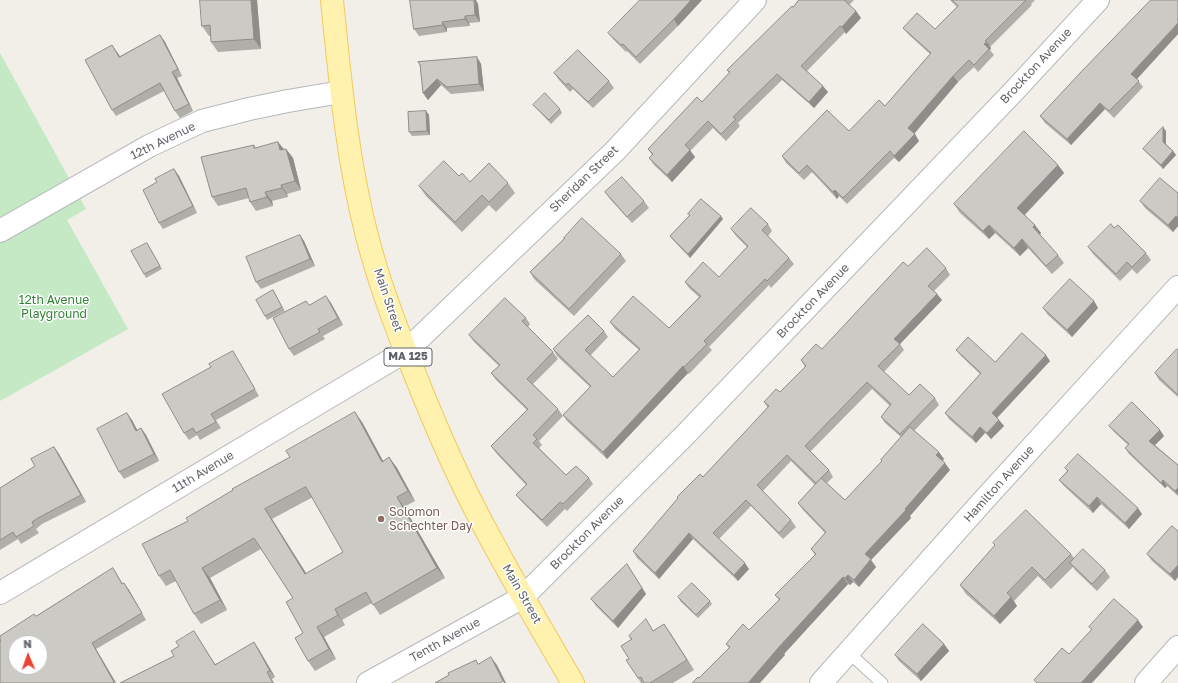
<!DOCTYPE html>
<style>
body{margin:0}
#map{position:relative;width:1178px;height:683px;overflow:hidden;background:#f1efe8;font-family:"Golos Text",sans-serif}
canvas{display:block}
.north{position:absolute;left:8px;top:635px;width:40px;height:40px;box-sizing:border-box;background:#fff;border:1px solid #bfc1c3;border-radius:50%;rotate:358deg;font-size:11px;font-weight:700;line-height:16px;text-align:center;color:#5f6368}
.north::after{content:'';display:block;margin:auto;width:14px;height:18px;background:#ea4335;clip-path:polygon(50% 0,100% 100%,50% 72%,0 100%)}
</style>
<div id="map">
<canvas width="1178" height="683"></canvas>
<div class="north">N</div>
</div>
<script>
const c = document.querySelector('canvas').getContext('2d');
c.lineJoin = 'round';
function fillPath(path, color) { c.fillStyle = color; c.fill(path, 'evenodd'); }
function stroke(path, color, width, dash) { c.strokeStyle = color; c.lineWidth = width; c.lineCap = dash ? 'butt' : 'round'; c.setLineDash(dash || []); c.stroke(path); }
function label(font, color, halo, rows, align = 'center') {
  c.font = font + ' "Golos Text",sans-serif'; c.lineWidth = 3; c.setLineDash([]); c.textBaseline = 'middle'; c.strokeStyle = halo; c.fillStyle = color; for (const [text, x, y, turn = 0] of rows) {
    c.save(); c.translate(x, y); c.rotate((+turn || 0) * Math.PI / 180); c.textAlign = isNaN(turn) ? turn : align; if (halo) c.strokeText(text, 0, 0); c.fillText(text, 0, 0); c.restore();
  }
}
fillPath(new Path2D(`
 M0,53L86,209L67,220L128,329L0,401Z`), '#c5e8c5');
const service = new Path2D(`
 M848,652L882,683`);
const minor = new Path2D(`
 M0,231L149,146L202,121L249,109L288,101L341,92
 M0,593L406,351L615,151L755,0
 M368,683L523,597L686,434L1014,91L1098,0
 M821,683L982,502L1178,287
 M1146,683L1178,647`);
const primary = new Path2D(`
 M332,0C340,79 347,159 367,236C379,283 396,327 414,372C433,420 453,467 477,513C507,571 540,627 573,683`);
stroke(service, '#b5b8bc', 13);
stroke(minor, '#b5b8bc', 24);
stroke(primary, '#f2c960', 24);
stroke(service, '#fff', 11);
stroke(minor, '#fff', 22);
stroke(primary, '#fff2af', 22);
fillPath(new Path2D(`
 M257,0L261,49L218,52L211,42V36H209L202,26Z
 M702,0L678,26L640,64L627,51L626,52L613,39L608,33Z
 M799,0H854L849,5L856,11L861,18L846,34L845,32L807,71L828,92L814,108L782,80L738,123L740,126L726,141L713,128L690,151L695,157L672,182L654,165L649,158L652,155L648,149L702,102L729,73L727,70L793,7Z
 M950,0H1035L1031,4L1032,5L990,47L991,48L990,50L994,55L978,72L974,67L958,82L914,134L919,141L899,162L894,158L847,204L839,196L837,199L812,172L804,180L786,163L782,156L849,131L885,106L930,54L908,34L903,28L935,29L957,7Z
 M478,4L480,22L469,23L470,26L447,28V32L419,36L414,29Z
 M1178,34L1137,79L1143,87L1114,118L1105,109L1071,145L1045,123L1040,116Z
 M160,35L165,42L182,76L177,78L193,111L180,118L175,111L164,91L116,116L112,110L117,52L120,56Z
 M477,57L481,64L484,91L451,94L441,85L428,100L423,93L420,66L418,62Z
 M554,73L609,81L614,88L593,108L573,89L570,92L559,80Z
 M533,105L560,109L562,113L551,124L536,108Z
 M426,111L429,115L430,135L412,136L409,132Z
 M1166,131V144L1173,151L1176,155L1163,169L1143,149Z
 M278,142L284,149H286L293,158L301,190L287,194L288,197L272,201L273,206L256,211L250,202L249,198L218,206L212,197L254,145L256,148Z
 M1058,165L1064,173L1025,215L1041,233L1040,235L1058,255L1064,263L1052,274L1028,248L1020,256L995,233L989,239L960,213L954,204Z
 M174,169L179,176L197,213L163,229L159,223L157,182Z
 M459,176L470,182L508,183L515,193L496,212L489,205L462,232L426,196L419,186Z
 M605,192L644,201L649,208L632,223L610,199Z
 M1178,193V226L1173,232L1145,208L1140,201Z
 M688,214L723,219L690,258L672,239L670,236L690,215Z
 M768,224L772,231L768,236L789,258L794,264L771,288L769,285L709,347L712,350L689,374L688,373L607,459L567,421L563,415L590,387L557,356L553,349L604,331L608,337L590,356L613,377L639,350L615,329L610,322L669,328L699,297L689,288L685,282L719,277L747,247L736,236L731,229Z
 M1114,228L1146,253L1151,260L1137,274L1132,269L1120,281L1093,254L1088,247Z
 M300,235L304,241L315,266L261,289L256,282Z
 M564,239L621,254L626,261L574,316L534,279L530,272Z
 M147,243L162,269L146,278L144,274Z
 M908,266L946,268L950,275L934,291L937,294L942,300L900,344L904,350L884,372L909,395L935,398L939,405L914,431L944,459L943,461L950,470L910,516L911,518L871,560L876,567L859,587L853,582L850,585L848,584L784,654L785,655L699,678L729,648L726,644L749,630L779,600L775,595L815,555L811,549L825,533L803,510L798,503L815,485L791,461L763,491L791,520L796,527L783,539L751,506L719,539L749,569L738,581L693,539L659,579L637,558L633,551L768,408L764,402L780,392L805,367L801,360L822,349ZM872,389L890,406L881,417L885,423L901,437L881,460L882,462L845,500L827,483L833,477L829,470L810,452Z
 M273,290L285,311L267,320L265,316Z
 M1094,301L1098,308L1072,337L1048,315L1043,308Z
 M331,303L343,325L323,336L325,339L294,356L289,349L309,305Z
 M526,318L530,324L528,327L553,352L558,359L533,384L558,409L563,416L539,441L542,445L539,448L566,475L589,478L593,484L567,511L565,509L547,527L521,501L516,495L526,485L496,453L491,446L527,410L496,380L491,373L499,366L474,342L469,335Z
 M956,350L995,362L1050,361L997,418L1004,426L991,439L985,433L976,443L949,419L945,413L980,374L961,356Z
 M1178,350V397L1159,380L1155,373Z
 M237,358L259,396L216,420L221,428L200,440L197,435L189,440L184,433Z
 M132,420L137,430L141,428L146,435L159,461L124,479L119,472Z
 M362,422L383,461L389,457L397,468L415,501L404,507L445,578L380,615L372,603L342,620L345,625L324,637L336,659L315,671L308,661L303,633L293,598L261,549L210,578L227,610L201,624L194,614L176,581L166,586L159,576L188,521ZM313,497L343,552L306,574L272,519Z
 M1109,426L1164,436L1155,445L1178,465V496L1167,486L1165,488L1129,454L1125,448L1128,445L1114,432Z
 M54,447L59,454L86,502L42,524L36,529L39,533L21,544L18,539L0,550V488L35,466Z
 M1065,468L1142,514L1129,529L1101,504L1093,513L1064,486L1059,480L1067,471Z
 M1172,526L1175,581L1152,561L1147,554Z
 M993,543L1071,554L1074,558L1105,570L1110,577L1097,591L1075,570L1073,567L1051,589L1038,576L1014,601L1017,606L1000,624L966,594L960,585L995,546Z
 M627,564L646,594L618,628L596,606L591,599Z
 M113,568L123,584L129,590L146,620L96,649L116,683H0L36,616Z
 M678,597L710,601L712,604L698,618L680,601Z
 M664,624L694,670L673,683H641L638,678L629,659L631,640L629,636L654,630Z
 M194,631L215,664L258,648L275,677L272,679L274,683H120L174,656L179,646Z
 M944,644L949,651L921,681L899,661L895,655Z`), '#afaea9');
fillPath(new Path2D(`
 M251,0H257L261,49L254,39Z
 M474,0H476L478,4L480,22L475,15Z
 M691,0H702L678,26L674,19Z
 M856,11L861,18L846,34L842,27Z
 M465,16L469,23L470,26L465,19Z
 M442,22L447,28V32L443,25Z
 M1178,23V34L1136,80L1131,74Z
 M160,35L165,42L182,76L178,69Z
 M987,42L991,48L990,50L984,44Z
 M112,45L117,52L124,64L119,57Z
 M477,57L481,64L484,91L479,84Z
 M172,72L177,78L193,111L189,104Z
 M953,76L958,82L913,135L908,128Z
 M437,79L441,85L428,100L423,93Z
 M823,86L828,92L814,108L809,102Z
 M1100,103L1105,109L1071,145L1067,139Z
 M426,111L429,115L430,135L427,131Z
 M1163,127L1166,131V145L1163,142Z
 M915,134L919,141L899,162L894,156Z
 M278,142L285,151L280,150Z
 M286,149L293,158L301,190L295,181Z
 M690,150L695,157L672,182L667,175Z
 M1173,151L1176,155L1163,169L1161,165Z
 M1058,165L1064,173L1023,216L1017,208Z
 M174,169L179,176L197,213L193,206Z
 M281,185L287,194L288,197L282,188Z
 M835,190L839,196L837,199L833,192Z
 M265,192L272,201L273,206L267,197Z
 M721,216L723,219L690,258L688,254Z
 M1176,216L1178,219V226L1173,232L1168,225Z
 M989,225L995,233L989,239L983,231Z
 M1035,225L1041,233L1039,235L1033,227Z
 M300,235L304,241L315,266L310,259Z
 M1022,239L1028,248L1020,256L1014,248Z
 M937,294L942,300L900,344L894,339Z
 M326,296L331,303L343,325L338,318Z
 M1094,301L1098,308L1072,337L1067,330Z
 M1046,355L1050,361L996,419L992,413Z
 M683,366L688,373L607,459L603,452Z
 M355,412L362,422L389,472L382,462Z
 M127,413L132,420L141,437L136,431Z
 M999,420L1004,426L991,439L987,433Z
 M980,427L985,433L976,443L972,437Z
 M141,428L146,435L159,461L154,454Z
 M1160,430L1164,436L1153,447L1149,441Z
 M54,447L59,454L86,502L81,495Z
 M939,452L944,459L941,462L936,455Z
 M389,457L397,468L415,501L408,491Z
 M945,463L950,470L910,516L911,518L871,560L876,567L859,587L854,580L865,554Z
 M1163,480L1167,486L1165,488L1161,483Z
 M1178,488V495L1175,491Z
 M397,497L404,507L445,578L437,568Z
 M1097,497L1101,504L1093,513L1089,506Z
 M1138,508L1142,514L1129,529L1125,523Z
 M265,509L272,519L313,584L305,574Z
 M689,533L693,539L659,579L655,573Z
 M745,563L749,569L738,581L734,575Z
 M627,564L646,594L618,628L613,621Z
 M1178,565V577L1175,581L1170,574Z
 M202,568L210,578L227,610L220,600Z
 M848,575L853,582L850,585L845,578Z
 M843,577L848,584L784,654L785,655L760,683H748L779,647Z
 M124,583L129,590L146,620L142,613Z
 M1011,597L1017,606L1000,624L994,616Z
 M335,609L342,620L345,625L338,615Z
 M1138,620L1143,627L1092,683H1081Z
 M664,624L671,634L694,670L687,660Z
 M317,627L324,637L336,659L329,649Z
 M254,642L258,648L275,677L270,671Z
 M92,643L96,649L116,683L114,682Z
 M944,644L949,651L921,681L917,674Z
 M491,657L497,665L506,683H504Z`), '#8f8d8a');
const building = new Path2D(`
 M200,0H251L254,39L211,42L210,25L202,26Z
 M410,0H474L475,15L465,16V19L442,22L443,25L414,29Z
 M640,0H691L674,19L636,57L623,44L621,45L608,33Z
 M799,0H844L856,11L842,27L840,26L801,66L823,86L809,102L777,74L733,117L736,119L721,134L708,121L685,145L690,150L667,175L649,158L653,154L648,149L697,97L702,102L730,72L727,70L792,6L793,7Z
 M952,0H1026L985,41L987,42L984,44L989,49L974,65L969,60L953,76L908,128L915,134L894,156L890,151L843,198L835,190L833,192L807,165L799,173L782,156L827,110L849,131L879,100L885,106L931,53L903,28L917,13L935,29L958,6Z
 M1151,0H1178V23L1131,74L1139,81L1109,111L1100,103L1067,139L1040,116L1081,72Z
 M160,35L178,69L172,72L189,104L175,111L160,83L112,110L85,60L112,45L119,57Z
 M578,50L609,81L588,102L568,83L566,85L554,73Z
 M477,57L479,84L447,87L437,79L423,93L420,64L418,62Z
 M545,93L560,109L549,120L533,105Z
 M426,111L427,131L409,132L408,112Z
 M1163,127V142L1173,151L1161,165L1143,149Z
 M1024,131L1058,165L1017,208L1035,225L1033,227L1058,255L1046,266L1022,239L1014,248L989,225L983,231L954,204Z
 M278,142L280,150L286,149L295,181L281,185L282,188L265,192L267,197L250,202L246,188L212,197L201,157L254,145V148Z
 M444,161L459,176L462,173L470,182L489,163L508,183L489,202L482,195L455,222L419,186Z
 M174,169L193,206L159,223L143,190L157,182L155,179Z
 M622,177L644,201L627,217L605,192Z
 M1160,178L1178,193V218L1176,216L1168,225L1140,201Z
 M701,199L721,216L688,254L670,236L690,215L688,214Z
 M751,208L768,224L762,230L789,258L767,281L765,279L704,341L707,344L684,367L683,366L603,452L563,415L591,386L553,349L588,315L604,331L585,350L613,377L640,349L610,322L633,296L669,328L701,296L685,282L703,262L719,277L748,246L731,229Z
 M582,218L621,254L569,309L530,272L565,238H564Z
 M1111,224L1114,228L1118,225L1146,253L1132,267L1127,262L1116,274L1088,247Z
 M300,235L310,259L256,282L246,257Z
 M147,243L160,266L144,274L131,251Z
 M927,248L946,268L928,286L937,294L894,339L900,344L878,366L909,395L920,384L935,398L900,434L881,417L891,404L867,382L805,446L829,470L816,483L787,455L757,485L791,520L779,533L746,500L713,533L745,563L734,575L689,533L655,573L633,551L678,498L677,497L700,474L703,477L769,406L764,402L776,389L780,392L806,366L801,360L816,344L822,349L903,262L908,266Z
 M1070,279L1094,301L1067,330L1043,308Z
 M273,290L282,307L265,316L256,300Z
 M326,296L338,318L318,329L320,332L289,349L273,318L306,301L309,305Z
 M505,298L526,318L522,321L553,352L527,379L558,409L533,435L537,439L533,443L566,475L576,466L589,478L563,504L560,502L542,520L516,495L527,484L491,446L528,409L491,373L500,365L469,335Z
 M1022,333L1046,355L992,413L999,420L987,433L980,427L972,437L945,413L981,373L956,350L968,337L995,362Z
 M1177,349L1178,350V395L1155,373Z
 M233,351L255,389L211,414L216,422L196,433L193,428L184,433L162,394L211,367L209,364Z
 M1132,402L1160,430L1149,441L1178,465V488L1175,491L1163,480L1161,483L1125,448L1129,444L1109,426Z
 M355,412L382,462L389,457L408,491L397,497L437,568L373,605L366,592L335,609L338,615L317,627L329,649L308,661L295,638L303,633L286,602L293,598L254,538L202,568L220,600L194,614L170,570L159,576L142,544L188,521L186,518L233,490L232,489L290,457L286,451ZM306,487L343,552L305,574L265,509Z
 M127,413L136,431L141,428L154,454L119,472L97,429Z
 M910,427L939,452L936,455L945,463L905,509L906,510L865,554L871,559L854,580L848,575L845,578L843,577L779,647L748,683H692L698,677L699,678L730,647L726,644L743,624L749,630L780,599L775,595L816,554L811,549L826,532L798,503L821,478L845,500L882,461L881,460Z
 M54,447L81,495L38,518L32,522L34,526L16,537L13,532L0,540V488L35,466L31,459Z
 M1078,454L1138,508L1125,523L1097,497L1089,506L1059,480L1068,471L1065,468Z
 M1026,510L1071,554L1045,580L1032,567L1007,593L1011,597L994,616L960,585L995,545L993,543Z
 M1172,526L1178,531V565L1170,574L1147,554Z
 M1083,549L1105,570L1092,584L1070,563Z
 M627,564L642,588L613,621L591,599Z
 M113,568L122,584L124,583L142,613L92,643L114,682L113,683H0V642L1,641L0,639V636L34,614L36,616ZM16,643H40V667H16Z
 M692,583L710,601L696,615L678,597Z
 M1114,599L1138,620L1081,683H1037L1034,680L1062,648L1069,654L1092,629L1089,627Z
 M646,619L653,631L664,624L687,660L650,683H644L641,677L638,678L626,660L629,659L621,646L632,639L629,636Z
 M923,624L944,644L917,674L895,655Z
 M194,631L215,665L254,642L270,671L267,672L273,683H120L174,656L171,651L179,646L176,642Z
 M491,657L503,681L500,683H435L449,675L448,673L476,660L478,664Z`);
fillPath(building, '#cccac5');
stroke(building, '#8f8d8a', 1);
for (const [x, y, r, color] of [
 [381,519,4,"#8d6e63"]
]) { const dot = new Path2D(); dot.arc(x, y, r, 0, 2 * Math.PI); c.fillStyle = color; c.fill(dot); stroke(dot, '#fff', 1.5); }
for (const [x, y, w] of [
 [408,357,48]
]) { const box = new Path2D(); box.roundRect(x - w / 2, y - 9, w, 18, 3); c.fillStyle = '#fff'; c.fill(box); stroke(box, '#5f6368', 1); }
label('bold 11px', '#5f6368', null, [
 ["MA 125",408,357]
]);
label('12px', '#5f6368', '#fff', [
 ["Brockton Avenue",1036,66,-47],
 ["12th Avenue",163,141,-26],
 ["Sheridan Street",584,179,-44],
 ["Main Street",388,300,71],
 ["Brockton Avenue",813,301,-46],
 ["11th Avenue",203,472,-31],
 ["Hamilton Avenue",999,484,-48],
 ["Brockton Avenue",587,533,-45],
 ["Main Street",522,594,60],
 ["Tenth Avenue",445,640,-29]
]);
label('12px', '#348238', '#fff', [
 ["12th Avenue",54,300],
 ["Playground",54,314]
]);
label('12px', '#785e54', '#fff', [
 ["Solomon",389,512],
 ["Schechter Day",389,526]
], 'left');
</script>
